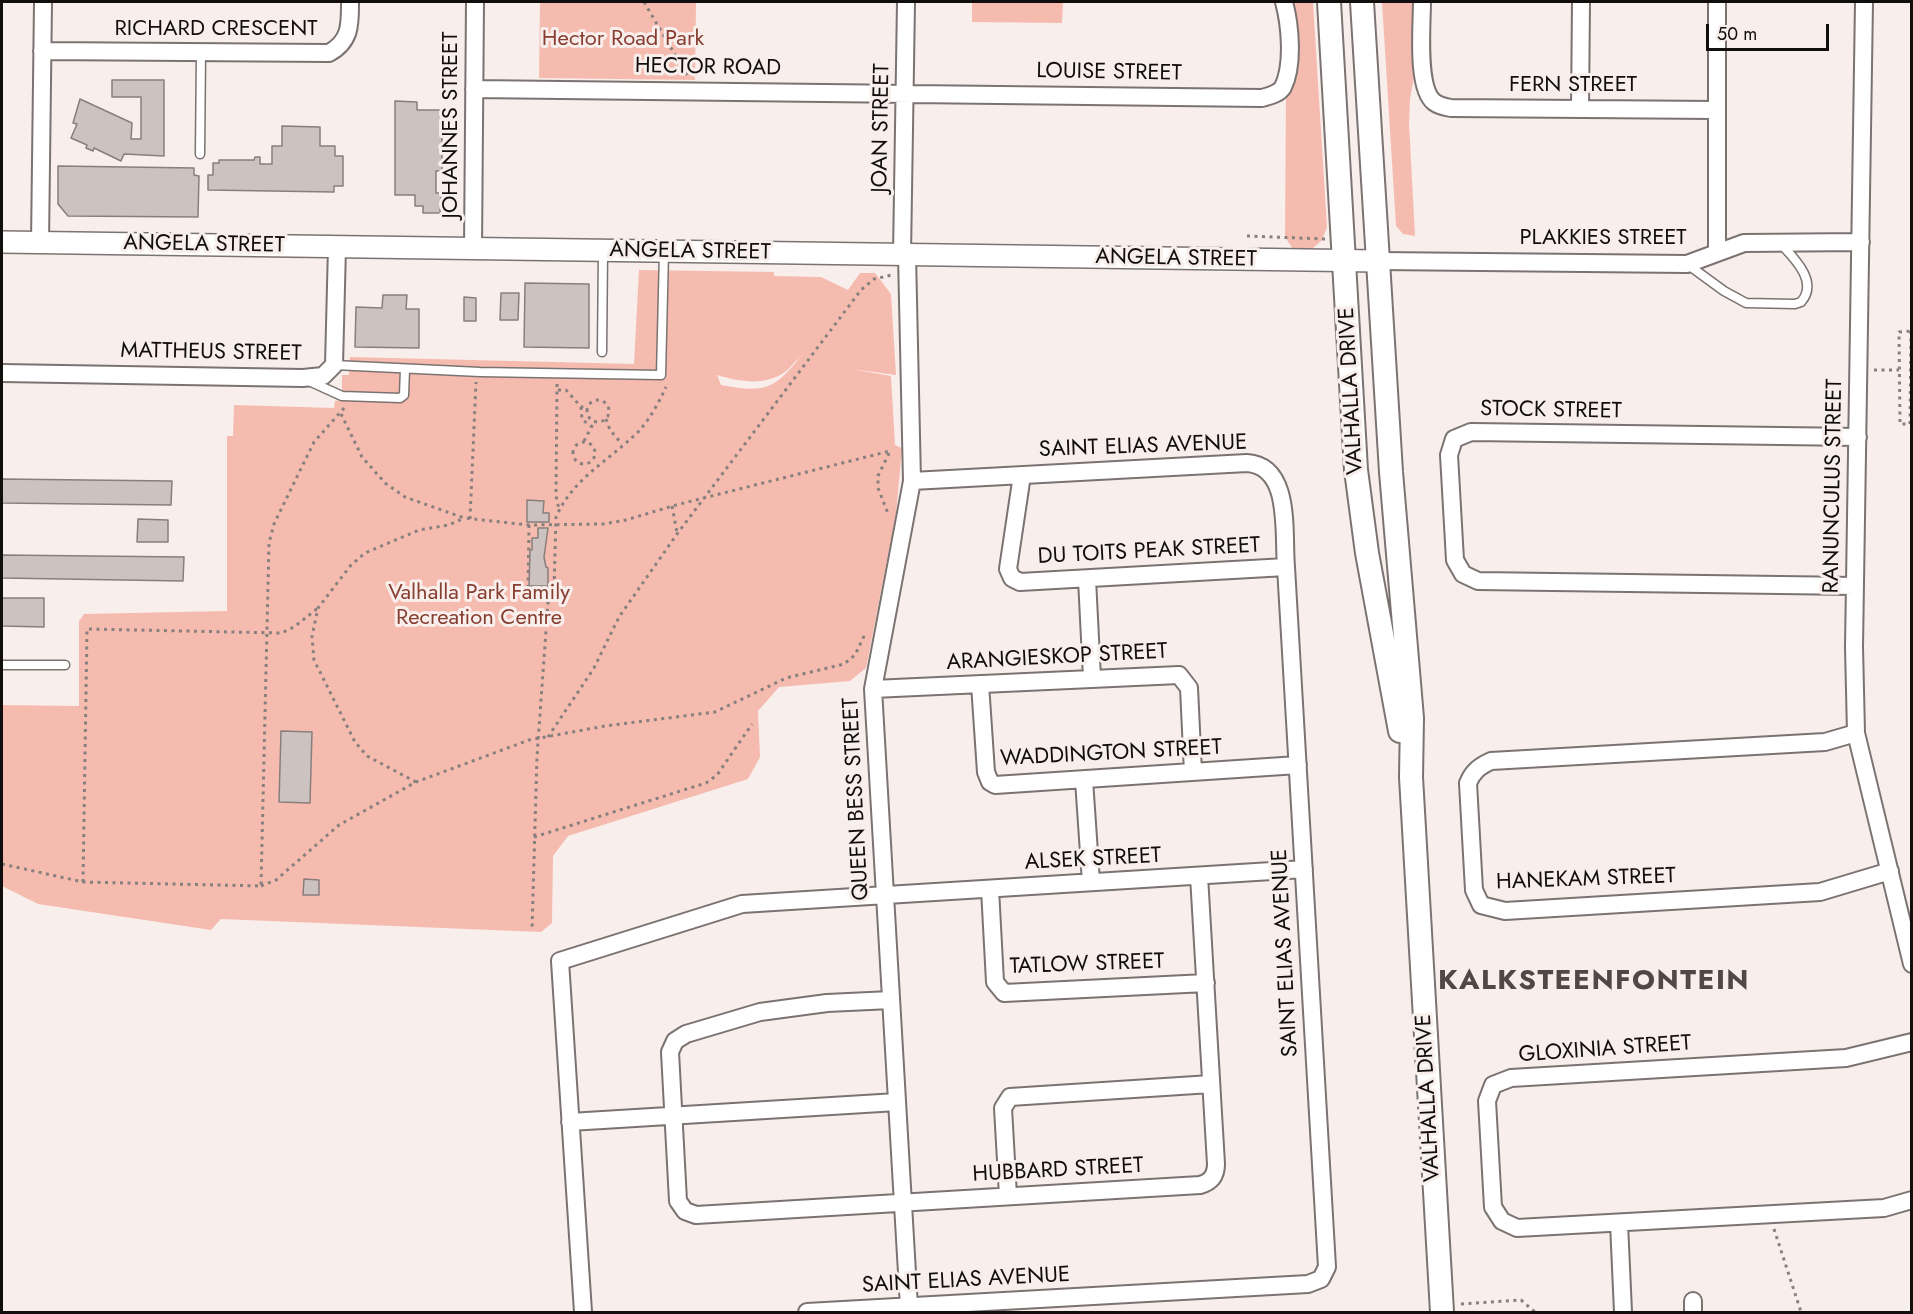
<!DOCTYPE html>
<style>
body{margin:0}
#map{position:relative;width:1913px;height:1314px;overflow:hidden;background:#f8eeec;font-family:Jost,sans-serif}
canvas{display:block}
.frame{position:absolute;inset:0;border:3px solid #120e0e;pointer-events:none}
.scale{position:absolute;left:1706px;top:24px;width:123px;height:27px;box-sizing:border-box;border:3px solid #120e0e;border-top:0;padding-left:8px;font-size:18px;line-height:21px;white-space:nowrap;color:#120e0e;-webkit-text-stroke:4px #f8eeec;paint-order:stroke}
</style>
<div id="map">
<canvas width="1913" height="1314"></canvas>
<div class="frame"></div>
<div class="scale">50 m</div>
</div>
<script>
const c = document.querySelector('canvas').getContext('2d');
c.lineJoin = 'round';
function fillPath(path, color) { c.fillStyle = color; c.fill(path, 'evenodd'); }
function stroke(path, color, width, dash) { c.strokeStyle = color; c.lineWidth = width; c.lineCap = dash ? 'butt' : 'round'; c.setLineDash(dash || []); c.stroke(path); }
function label(font, color, halo, rows, align = 'center') {
  c.font = font + ' Jost,sans-serif'; c.lineWidth = 6; c.setLineDash([]); c.textBaseline = 'middle'; c.strokeStyle = halo; c.fillStyle = color; for (const [text, x, y, turn = 0] of rows) {
    c.save(); c.translate(x, y); c.rotate((+turn || 0) * Math.PI / 180); c.textAlign = isNaN(turn) ? turn : align; if (halo) c.strokeText(text, 0, 0); c.fillText(text, 0, 0); c.restore();
  }
}
fillPath(new Path2D(`
 M540,2H696L695,80L539,78Z
 M972,2H1063L1062,23L972,22Z
 M1291,2H1313L1327,227L1322,240L1310,251L1293,249L1285,237L1286,91Z
 M1382,2H1413L1416,65L1410,99L1409,123L1415,236L1403,234L1396,226Z
 M639,270L774,272V276L821,277L848,290L860,273H875L891,294L896,375L851,369L891,376L895,445L902,448L896,514L866,668L850,681L779,687L758,711L760,757L748,779L568,836L553,856L552,923L541,932L221,919L211,930L38,904L2,886V705L79,706V621L84,614L227,611V436H233L234,405L334,408L335,401L342,400V375H349L350,357L634,364ZM801,356C774,390 765,393 721,385L717,375C738,381 763,387 785,372C790,368 796,360 801,356Z`), '#f6bbaf');
const building = new Path2D(`
 M112,80H164V156L124,154L121,161L94,148L93,151L86,148L87,145L71,138L77,124L73,123L80,99L132,123L131,139H141V97H112Z
 M395,101L417,102V110H442V171H436V193H441L440,213H423V206H415V195H395Z
 M282,126L320,127V146H335V156H343V186H334V192L208,190V175H213V163H219V160H254L255,157H260V164H272V146H282Z
 M58,166L194,168V175L199,176L198,217L68,216L58,204Z
 M525,283L589,284V348L524,347Z
 M501,293H519L518,320H500Z
 M383,295H407L406,309H419V348L355,347L356,307L382,308Z
 M464,297L476,298V321H464Z
 M2,479L172,481L171,505L2,503Z
 M527,500L544,501L543,513H549V522H527Z
 M138,519L168,520V542H137Z
 M538,528H548L544,557L546,567L548,568V586H529L530,550H532V538H538Z
 M2,555L184,557L183,581L2,578Z
 M2,598H44V627L2,626Z
 M281,731L312,732L310,803L279,802Z
 M304,879L319,880V895H303Z`);
fillPath(building, '#ccc2c0');
stroke(building, '#887f7d', 1.5);
const service = new Path2D(`
 M200,154L201,52
 M1687,264L1724,291L1746,303L1795,304L1801,302C1819,282 1794,258 1781,244
 M602,352L603,251
 M334,365L480,372L661,375L664,252
 M309,381L342,396L400,398L404,395L405,369
 M2,665H65`);
const minor = new Path2D(`
 M1422,2C1422,24 1416,88 1434,102C1439,106 1445,107 1451,108L1716,110
 M1864,2L1854,647L1856,733L1912,964
 M42,51L329,53C351,41 350,24 350,2
 M474,89L1262,98C1269,96 1279,94 1283,87C1294,65 1290,24 1284,2
 M1580,109L1581,2
 M40,243L43,2
 M473,248L475,2
 M1717,253V2
 M902,255L906,2
 M907,255L912,481L873,689L909,1307
 M1378,261L1687,264L1744,243L1861,242
 M2,373L303,378L323,376L334,365L337,247
 M1022,475L1008,569L1012,578L1020,582L1286,567
 M1087,579L1092,678
 M1855,586L1478,581L1463,574L1455,560L1449,455L1454,439L1471,432L1858,437
 M980,684L986,772L990,782L995,785L1298,765
 M873,689L1179,675L1189,688L1193,772
 M1856,733L1825,742L1491,761C1480,766 1473,771 1468,783L1474,890L1481,905L1505,911L1820,892L1890,871
 M1084,780L1091,882
 M990,889L995,982L1004,993L1206,983
 M891,1000L827,1003L760,1012L686,1034L675,1041L670,1052L678,1201L685,1211L696,1215L1200,1185C1211,1182 1216,1175 1216,1164L1199,876
 M1912,1042L1846,1058L1511,1078L1493,1085L1487,1101L1493,1207L1502,1221L1517,1228L1884,1208L1912,1200
 M570,1122L897,1102
 M1008,1196L1003,1108L1010,1097L1211,1084
 M1619,1223L1623,1312
 M1693,1301V1312
 M583,1312L560,961L742,904L1304,869
 M807,1312L1308,1284L1321,1279L1327,1267L1286,567C1283,533 1292,466 1247,463L912,481`);
const tertiary = new Path2D(`
 M2,242L1378,261`);
const secondary = new Path2D(`
 M1329,2L1356,470L1367,553L1400,731
 M1362,2L1391,472L1412,718L1411,777L1442,1312`);
stroke(service, '#7b7371', 11);
stroke(minor, '#7b7371', 20);
stroke(tertiary, '#7b7371', 24);
stroke(secondary, '#7b7371', 26);
stroke(new Path2D(`
 M644,2L687,75
 M1247,236L1325,239
 M1911,331L1910,424H1900L1899,332Z
 M1874,370H1899
 M557,384L556,496L559,509
 M558,390H566L581,407L587,406
 M587 411a11 11 0 1 1 22 0a11 11 0 1 1-22 0Z
 M581,407L582,419L590,426
 M341,414L362,457L385,483L405,497L464,518L529,525L603,524L626,520L676,505L890,451L878,476V488L889,516
 M606,419L610,430L622,444
 M584,441L594,422
 M573 453a11 11 0 1 1 22 0a11 11 0 1 1-22 0Z
 M672,506L677,533
 M470,519L476,382
 M529,525L528,589H549L537,756L532,930
 M549,589H554L556,517C573,478 610,460 639,431C650,419 659,402 666,387
 M548,737L594,668L619,617L677,534L861,290L874,279L892,275
 M416,782L367,756L355,742L314,660L312,636L318,608L351,565L365,553L419,530L449,525L462,519
 M534,837L706,783L717,775L752,724
 M2,864L83,882L261,886L269,543L274,524L314,442L345,407
 M83,882L87,629L281,633L294,627L318,608
 M261,886L276,880L339,825L416,782L529,740L605,726L715,712L786,678L844,664L855,655L866,632
 M1774,1229L1801,1312
 M1461,1304L1521,1300L1535,1312`), '#87807f', 3, [3, 4.5]);
stroke(service, '#fff', 8);
stroke(minor, '#fff', 16);
stroke(tertiary, '#fff', 21);
stroke(secondary, '#fff', 22);
label('22px', '#120e0e', '#f8eeec', [
 ["RICHARD CRESCENT",216,30],
 ["HECTOR ROAD",708,68,1],
 ["LOUISE STREET",1109,73,1],
 ["FERN STREET",1573,86],
 ["JOHANNES STREET",452,125,-90],
 ["JOAN STREET",882,128,-89],
 ["PLAKKIES STREET",1603,239],
 ["ANGELA STREET",204,245,1],
 ["ANGELA STREET",690,252,1],
 ["ANGELA STREET",1176,259,1],
 ["MATTHEUS STREET",211,353,1],
 ["VALHALLA DRIVE",1352,391,-93],
 ["STOCK STREET",1551,411,1],
 ["SAINT ELIAS AVENUE",1143,447,-2],
 ["RANUNCULUS STREET",1834,486,-89],
 ["DU TOITS PEAK STREET",1149,552,-3],
 ["ARANGIESKOP STREET",1057,658,-3],
 ["WADDINGTON STREET",1111,754,-3],
 ["QUEEN BESS STREET",857,799,-93],
 ["ALSEK STREET",1093,860,-3],
 ["HANEKAM STREET",1586,880,-2],
 ["SAINT ELIAS AVENUE",1286,953,-93],
 ["TATLOW STREET",1087,965,-2],
 ["GLOXINIA STREET",1605,1050,-4],
 ["VALHALLA DRIVE",1429,1098,-93],
 ["HUBBARD STREET",1058,1171,-3],
 ["SAINT ELIAS AVENUE",966,1281,-3]
]);
label('22px', '#873d30', '#f8eeec', [
 ["Hector Road Park",623,40],
 ["Valhalla Park Family",479,594],
 ["Recreation Centre",479,619]
]);
c.letterSpacing = '1.5px';
label('bold 28px', '#504847', '#f8eeec', [
 ["KALKSTEENFONTEIN",1594,982]
]);
c.letterSpacing = '0px';
</script>
